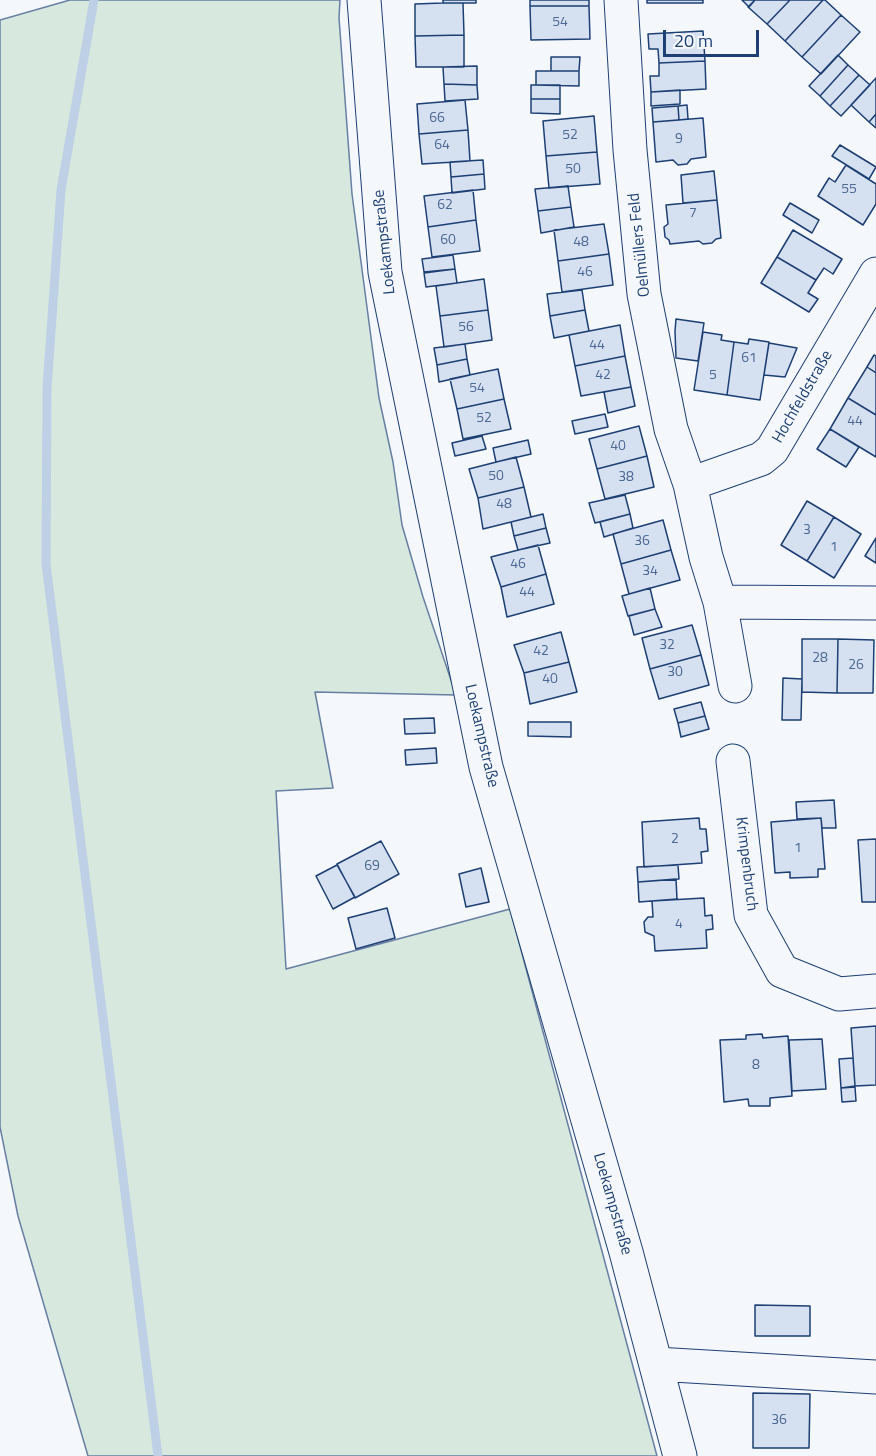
<!DOCTYPE html>
<meta charset="utf-8">
<style>
body{margin:0}
#map{position:relative;width:876px;height:1456px;overflow:hidden;background:#f4f7fb;font-family:"Titillium Web",sans-serif}
canvas{display:block}
.scale{position:absolute;left:663px;top:30px;width:96px;height:27px;box-sizing:border-box;border:3px solid #1d3f73;border-top:0;padding-left:8px;font-size:18px;line-height:21px;white-space:nowrap;color:#1d3f73;-webkit-text-stroke:4px #f4f7fb;paint-order:stroke}
</style>
<div id="map">
<canvas width="876" height="1456"></canvas>
<div class="scale">20 m</div>
</div>
<script>
const c = document.querySelector('canvas').getContext('2d');
c.lineJoin = 'round';
function fillPath(path, color) { c.fillStyle = color; c.fill(path, 'evenodd'); }
function stroke(path, color, width, dash) { c.strokeStyle = color; c.lineWidth = width; c.lineCap = dash ? 'butt' : 'round'; c.setLineDash(dash || []); c.stroke(path); }
function label(font, color, halo, rows, align = 'center') {
  c.font = font + ' "Titillium Web",sans-serif'; c.lineWidth = 4.5; c.setLineDash([]); c.textBaseline = 'middle'; c.strokeStyle = halo; c.fillStyle = color; for (const [text, x, y, turn = 0] of rows) {
    c.save(); c.translate(x, y); c.rotate((+turn || 0) * Math.PI / 180); c.textAlign = isNaN(turn) ? turn : align; if (halo) c.strokeText(text, 0, 0); c.fillText(text, 0, 0); c.restore();
  }
}
const green = new Path2D(`
 M70,0H340L339,18L352,194L379,398L393,462L402,525L423,597L456,695L315,692L333,788L276,791L286,969L510,909L657,1456H88L18,1216L0,1127V20Z`);
fillPath(green, '#d7e8df');
stroke(green, '#687fa3', 1.5);
stroke(new Path2D(`
 M94,0L61,190L47,388L46,564L158,1456`), '#bed0e5', 9);
const building = new Path2D(`
 M443,0H476V3H443Z
 M530,0H589V6H530Z
 M647,0H703V3H647Z
 M742,0H755L749,7Z
 M755,0H790L767,24L748,7Z
 M790,0H823L785,41L767,24Z
 M823,0H825L841,15L802,57L785,41Z
 M443,3H463L464,35L415,36V4Z
 M530,6H589L590,39L531,40Z
 M841,15L860,32L821,74L802,57Z
 M703,31L705,61L659,63L658,49H649L648,34Z
 M464,35V67H416L415,36Z
 M838,55L848,65L820,96L809,86Z
 M551,57H580L579,71H551Z
 M705,61L706,89L651,92L650,76H659V63Z
 M848,65L859,75L830,106L820,96Z
 M477,66V85L444,84L443,67Z
 M536,71H579V86L536,85Z
 M859,75L870,85L841,116L830,106Z
 M876,78V114L869,122L851,105Z
 M444,84L477,85L478,99L445,101Z
 M531,85H560V99H531Z
 M680,90V104L651,106V92Z
 M531,99H560V114L531,113Z
 M465,100L468,130L419,134L417,104Z
 M687,105L688,119L679,120L678,106Z
 M678,106L679,120L653,122L652,108Z
 M876,114V128L869,122Z
 M594,116L597,152L546,156L543,121Z
 M703,118L706,157L691,159L687,164L678,165L673,160L656,162L653,122Z
 M468,130L470,161L422,164L419,134Z
 M840,145L876,167L869,179L832,156Z
 M597,152L600,184L549,188L546,156Z
 M483,160L484,174L451,177L450,162Z
 M846,165L876,184V204L863,225L818,196L829,178L835,182Z
 M714,171L717,200L683,203L681,175Z
 M484,174L485,189L452,193L451,177Z
 M568,186L571,207L538,211L535,189Z
 M473,190L476,220L428,227L424,196Z
 M717,200L721,238L716,239L712,243L703,244L699,241L670,244L669,240L665,237L664,227L668,224L666,205Z
 M790,203L819,220L812,233L783,215Z
 M571,207L574,227L541,233L538,211Z
 M476,220L480,251L432,257L428,227Z
 M604,224L609,254L558,261L554,230Z
 M793,230L842,259L833,274L824,268L816,280L777,257Z
 M609,254L613,285L562,292L558,261Z
 M453,255L455,269L424,272L422,259Z
 M777,257L816,280L808,293L818,299L809,312L761,283Z
 M455,269L457,283L426,287L424,273Z
 M484,279L488,310L440,316L436,286Z
 M582,290L585,310L550,316L547,294Z
 M488,310L492,340L444,347L440,316Z
 M585,310L589,331L554,338L550,316Z
 M676,319L704,323L698,361L676,358L675,331Z
 M620,325L625,356L575,366L569,335Z
 M703,332L722,335L721,340L734,342L727,395L694,390Z
 M749,339L769,342L760,400L727,395L734,342L748,344Z
 M769,343L797,348L785,377L764,375Z
 M465,344L467,359L437,365L434,348Z
 M874,355L876,356V373L867,367Z
 M625,356L631,387L581,396L575,366Z
 M467,359L470,375L439,382L437,365Z
 M867,367L876,373V415L848,398Z
 M498,369L504,399L457,409L450,379Z
 M631,387L635,406L608,413L604,392Z
 M848,398L876,415V457L830,429Z
 M504,399L511,429L463,439L457,409Z
 M605,414L608,427L575,434L572,421Z
 M639,426L647,456L597,469L589,439Z
 M830,429L859,447L846,467L817,449Z
 M482,436L486,449L455,456L452,443Z
 M528,440L531,454L496,462L493,448Z
 M647,456L654,487L605,499L597,469Z
 M516,457L524,487L478,498L469,469Z
 M524,487L531,517L483,529L478,498Z
 M625,495L630,514L595,523L589,503Z
 M807,501L834,517L807,561L781,545Z
 M543,514L546,528L514,536L511,522Z
 M630,514L633,528L604,537L600,522Z
 M834,517L861,534L834,578L807,561Z
 M663,520L671,550L621,564L613,534Z
 M546,528L550,543L518,550L514,536Z
 M876,538V563L865,556Z
 M538,545L546,574L501,587L491,557Z
 M671,550L680,580L629,594L621,564Z
 M546,574L554,604L507,617L501,587Z
 M650,588L655,609L628,616L622,596Z
 M655,609L662,627L634,635L629,616Z
 M692,625L701,655L650,669L642,638Z
 M561,632L569,662L524,673L514,645Z
 M802,639H838L837,693L802,692Z
 M838,639L874,640L873,693H837Z
 M701,655L709,685L659,699L650,669Z
 M569,662L577,692L530,704L524,673Z
 M783,678L802,679L801,720H782Z
 M701,702L705,716L678,723L674,709Z
 M705,716L709,729L681,737L678,723Z
 M434,718L435,733L405,734L404,719Z
 M528,722H571V737L528,736Z
 M436,748L437,763L406,765L405,750Z
 M834,800L836,828H822L821,818L797,819L796,802Z
 M699,818L700,829H706L708,851L701,852L702,863L644,867L642,822Z
 M821,818L825,869H818V877L790,878V872L775,873L771,822Z
 M876,839V902H862L858,840Z
 M381,841L399,874L355,898L337,864Z
 M337,865L355,897L333,909L316,876Z
 M678,865L679,879L638,882L637,867Z
 M481,868L489,902L466,907L459,874Z
 M676,879L677,899L639,902L638,882Z
 M704,898L705,916L712,915L713,929L706,930L707,948L655,951L654,936L645,932L644,922L648,917H653L652,901Z
 M387,908L395,938L356,949L348,918Z
 M876,1026V1085L855,1086L851,1028Z
 M762,1034L763,1038L788,1036L792,1096L770,1098V1106H749L748,1099L724,1102L720,1040L746,1039V1035Z
 M822,1039L826,1089L792,1091L789,1040Z
 M853,1058L855,1086L841,1088L839,1059Z
 M855,1087L856,1101L842,1102L841,1088Z
 M755,1305L810,1306V1336H755Z
 M753,1393L810,1394L809,1448H753Z`);
fillPath(building, '#d5e0f0');
stroke(building, '#1d3f73', 1.5);
const minor = new Path2D(`
 M364,0L385,272L486,767L626,1252L680,1456
 M621,0L630,150L644,294L671,429L690,484
 M720,602L876,603
 M735,686L720,602L706,557L690,484L761,459L772,450L876,274
 M733,761L751,915L782,971L839,994L876,991
 M656,1364L876,1377`);
stroke(minor, '#1d3f73', 35);
stroke(minor, '#f4f7fb', 33);
label('14px', '#4b6792', null, [
 ["54",560,23],
 ["66",437,119],
 ["52",570,136],
 ["9",679,140],
 ["64",442,146],
 ["50",573,170],
 ["55",849,190],
 ["62",445,206],
 ["7",693,214],
 ["60",448,241],
 ["48",581,243],
 ["46",585,273],
 ["56",466,328],
 ["44",597,346],
 ["61",749,359],
 ["42",603,376],
 ["5",713,376],
 ["54",477,389],
 ["52",484,419],
 ["44",855,422],
 ["40",618,447],
 ["50",496,477],
 ["38",626,478],
 ["48",504,505],
 ["3",807,531],
 ["36",642,542],
 ["1",834,548],
 ["46",518,565],
 ["34",650,572],
 ["44",527,593],
 ["32",667,646],
 ["42",541,652],
 ["28",820,659],
 ["26",856,666],
 ["30",675,673],
 ["40",550,680],
 ["2",675,840],
 ["1",798,849],
 ["69",372,867],
 ["4",679,925],
 ["8",756,1066],
 ["36",779,1421]
]);
label('16px', '#1d3f73', '#f4f7fb', [
 ["Loekampstraße",385,242,-96],
 ["Oelmüllers Feld",640,245,-96],
 ["Hochfeldstraße",803,397,-60],
 ["Loekampstraße",481,736,77],
 ["Krimpenbruch",746,864,83],
 ["Loekampstraße",612,1204,74]
]);
</script>
